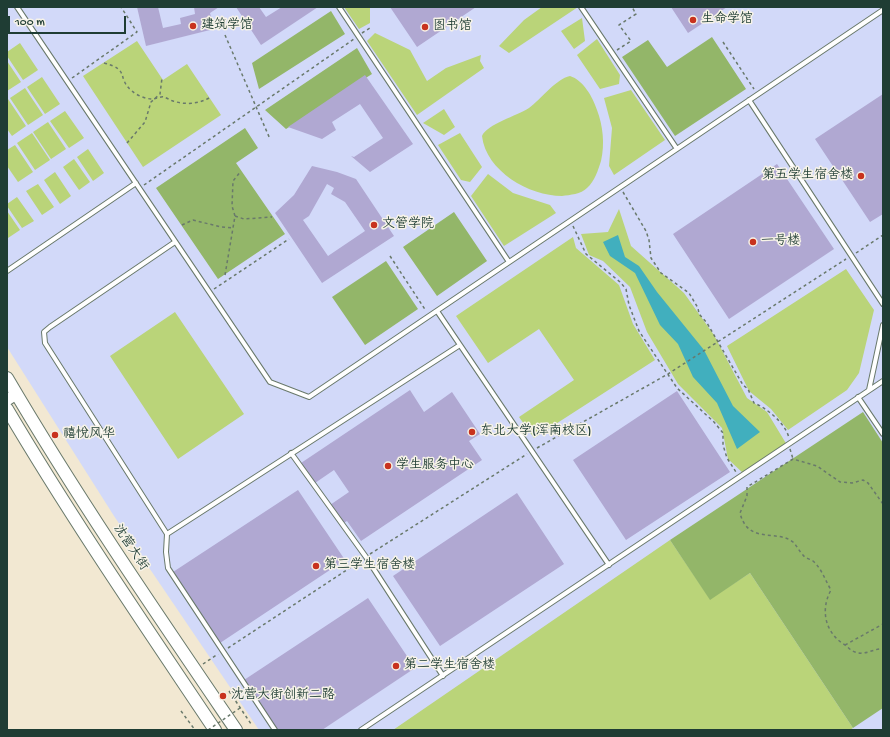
<!DOCTYPE html>
<meta charset="utf-8">
<style>
body{margin:0}
#map{position:relative;width:890px;height:737px;overflow:hidden;background:#f2e8d2;font-family:"Gochi Hand",sans-serif}
canvas{display:block}
.frame{position:absolute;inset:0;border:8px solid #1f3d34;pointer-events:none}
.scale{position:absolute;left:8px;top:16px;width:118px;height:18px;box-sizing:border-box;border:2px solid #1f3d34;border-top:0;padding-left:5px;font-size:12px;line-height:14px;white-space:nowrap;color:#1f3d34;-webkit-text-stroke:3px #f7f3e8;paint-order:stroke}
</style>
<div id="map">
<canvas width="890" height="737"></canvas>
<div class="frame"></div>
<div class="scale">100 m</div>
</div>
<script>
const c = document.querySelector('canvas').getContext('2d');
c.lineJoin = 'round';
function fillPath(path, color) { c.fillStyle = color; c.fill(path, 'evenodd'); }
function stroke(path, color, width, dash) { c.strokeStyle = color; c.lineWidth = width; c.lineCap = dash ? 'butt' : 'round'; c.setLineDash(dash || []); c.stroke(path); }
function label(font, color, halo, rows, align = 'center') {
  c.font = font + ' "Gochi Hand","LXGW WenKai TC",sans-serif'; c.lineWidth = 3; c.setLineDash([]); c.textBaseline = 'middle'; c.strokeStyle = halo; c.fillStyle = color; for (const [text, x, y, turn = 0] of rows) {
    c.save(); c.translate(x, y); c.rotate((+turn || 0) * Math.PI / 180); c.textAlign = isNaN(turn) ? turn : align; if (halo) c.strokeText(text, 0, 0); c.fillText(text, 0, 0); c.restore();
  }
}
fillPath(new Path2D(`
 M7,7H883V730H259L114,516L7,347Z`), '#d2d9f9');
fillPath(new Path2D(`
 M344,7H370V23L359,29Z
 M542,7H578L509,53L499,46L524,20Z
 M582,18L585,41L574,49L561,31Z
 M375,33L410,50L427,81L446,68L481,55L480,61L484,68L417,115L367,41Z
 M597,39L620,75L619,84L600,89L577,55Z
 M137,41L163,80L187,64L221,115L143,167L83,76Z
 M20,43L38,70L23,80L7,56V52Z
 M7,61L21,82L7,91Z
 M570,76C583,80 593,97 597,110C603,126 605,144 601,161C598,170 595,181 587,188C581,194 570,195 562,196C529,196 486,171 482,136C487,124 517,116 529,108C541,99 556,79 570,76Z
 M42,77L60,104L45,114L27,87Z
 M25,88L43,115L28,125L10,98Z
 M631,90L665,140L614,175L609,166L612,128L604,98Z
 M8,99L26,126L12,136L7,129Z
 M444,109L455,127L444,135L423,123Z
 M65,111L84,138L69,148L50,121Z
 M48,122L66,149L51,159L33,132Z
 M32,133L50,160L35,170L17,143Z
 M460,133L482,167L470,182L461,180L438,145Z
 M15,145L33,172L18,182L7,166V150Z
 M88,149L104,173L93,181L77,157Z
 M74,159L90,182L79,190L63,167Z
 M55,172L71,196L60,204L44,180Z
 M488,174L513,193L550,205L556,213L504,246L471,196Z
 M38,184L54,207L42,215L26,191Z
 M17,197L34,221L22,228L7,206V204Z
 M619,209L631,246L684,293L714,335L747,398L767,412L787,445L744,474L728,459L722,428L678,384L647,332L630,287L603,261L589,255L581,234L608,232Z
 M7,211L20,230L8,238L7,236Z
 M573,237L576,248L619,285L633,324L655,360L534,438L519,417L574,380L539,329L488,363L456,316Z
 M846,269L874,310L859,373L847,390L788,430L771,409L749,391L727,346Z
 M175,312L244,414L178,459L110,356Z
 M670,540L710,599L750,573L853,728L850,730H393Z`), '#bad479');
fillPath(new Path2D(`
 M331,11L345,34L259,89L252,63Z
 M712,37L746,89L675,136L622,57L648,40L667,67Z
 M357,48L372,74L286,129L265,110Z
 M245,128L258,148L236,163L285,234L218,279L156,188Z
 M454,212L487,261L437,296L403,247Z
 M386,261L418,309L365,345L332,297Z
 M863,412L883,443V708L853,728L750,573L710,600L670,540Z`), '#93b669');
fillPath(new Path2D(`
 M618,235L625,257L639,266L657,292L704,350L733,406L760,432L737,449L717,403L693,377L678,344L660,325L635,273L610,256L603,242Z`), '#41afbe');
fillPath(new Path2D(`
 M137,7H158L163,28L181,24L180,18L195,14L194,7H219L210,13L214,29L146,46Z
 M236,7H259L266,17L282,7H318L261,45Z
 M390,7H476L417,47Z
 M671,7H727L688,33Z
 M365,75L413,144L370,172L351,156L354,157L383,138L360,104L332,122L336,130L322,139L288,127Z
 M883,94V214L870,222L815,139Z
 M777,164L834,249L729,319L673,234Z
 M312,166L337,172L356,179L394,236L322,283L275,213L294,195ZM327,184L334,188L331,194L345,202L365,231L328,256L303,220L309,216Z
 M410,390L424,412L452,392L480,434L469,441L482,460L361,541L347,521L342,524L330,505L349,492L334,470L315,483L301,463Z
 M677,391L730,472L626,540L573,460Z
 M298,490L345,560L220,643L173,572Z
 M517,493L564,564L440,646L393,576Z
 M368,598L415,668L322,730H276L244,680Z`), '#b0a8d2');
const lane = new Path2D(`
 M17,7L270,382L309,397L883,10
 M339,7L509,262
 M581,7L677,149
 M749,100L883,304
 M175,242L50,327L44,332L45,343L167,534L166,552L168,568L275,730
 M7,271L136,183
 M437,311L609,565
 M869,390L883,325
 M858,397L883,434
 M291,453L366,557L443,676
 M167,534L460,345
 M361,730L883,381`);
const secondary = new Path2D(`
 M7,400L16,394`);
const primary = new Path2D(`
 M7,378C78,499 157,614 236,730
 M7,409C72,519 144,624 215,730`);
stroke(lane, '#69796b', 6);
stroke(secondary, '#69796b', 13);
stroke(primary, '#69796b', 14);
stroke(new Path2D(`
 M362,33L370,28
 M225,35L270,139
 M723,42L754,89
 M617,50L631,41L619,25L636,14L632,7
 M104,63C131,70 116,78 132,91C136,95 146,99 152,99C156,99 161,96 164,97C167,98 170,100 173,101C185,105 198,104 209,98
 M72,78L137,32L121,7
 M127,143L145,122L151,102L160,94L162,78
 M144,185L354,39
 M623,192L646,231L649,240L651,258L661,273L689,293L698,308L699,314L707,323L743,385L748,389L754,403C767,408 786,424 789,438
 M235,216L244,219L272,217
 M182,225L193,220L221,227L233,228
 M573,226L586,254L620,282L626,289L629,305L639,331L677,388L714,422L723,433V445L727,458L736,472
 M856,253L883,235
 M390,256L426,311
 M225,275L235,216L232,206L233,181L241,171
 M214,289L289,239
 M537,448L668,374L846,259
 M790,449L793,459
 M883,504L868,483L863,480L852,483L840,482L817,466L793,459L747,487V496L740,513C748,545 777,529 793,542C797,546 799,551 803,555C805,558 810,559 813,561C822,569 825,580 831,590C820,610 825,633 845,645C848,647 851,651 855,652C865,656 874,648 883,649
 M370,554L527,454
 M845,645L883,624
 M228,648L362,560
 M203,664L218,654
 M229,691L251,724
 M181,711L195,730`), '#69796b', 1.5, [3, 3]);
stroke(lane, '#fff', 4);
stroke(secondary, '#fff', 11);
stroke(primary, '#fff', 12);
stroke(new Path2D(`
 M208,730L240,708`), '#69796b', 1.5, [3, 3]);
for (const [x, y, r, color] of [
 [693,20,4,"#c8321e"],
 [193,26,4,"#c8321e"],
 [425,27,4,"#c8321e"],
 [861,176,4,"#c8321e"],
 [374,225,4,"#c8321e"],
 [753,242,4,"#c8321e"],
 [472,432,4,"#c8321e"],
 [55,435,4,"#c8321e"],
 [388,466,4,"#c8321e"],
 [316,566,4,"#c8321e"],
 [396,666,4,"#c8321e"],
 [223,696,4,"#c8321e"]
]) { const dot = new Path2D(); dot.arc(x, y, r, 0, 2 * Math.PI); c.fillStyle = color; c.fill(dot); stroke(dot, '#f7f3e8', 1.5); }
label('13px', '#1f3d34', '#f7f3e8', [
 ["生命学馆",701,20],
 ["建筑学馆",201,26],
 ["图书馆",433,27],
 ["第五学生宿舍楼",853,176,"right"],
 ["文管学院",382,225],
 ["一号楼",761,242],
 ["东北大学(浑南校区)",480,432],
 ["禧悦风华",63,435],
 ["学生服务中心",396,466],
 ["第三学生宿舍楼",324,566],
 ["第二学生宿舍楼",404,666],
 ["沈营大街创新二路",231,696]
], 'left');
label('13px', '#1f3d34', '#f7f3e8', [
 ["沈营大街",130,548,56]
]);
</script>
